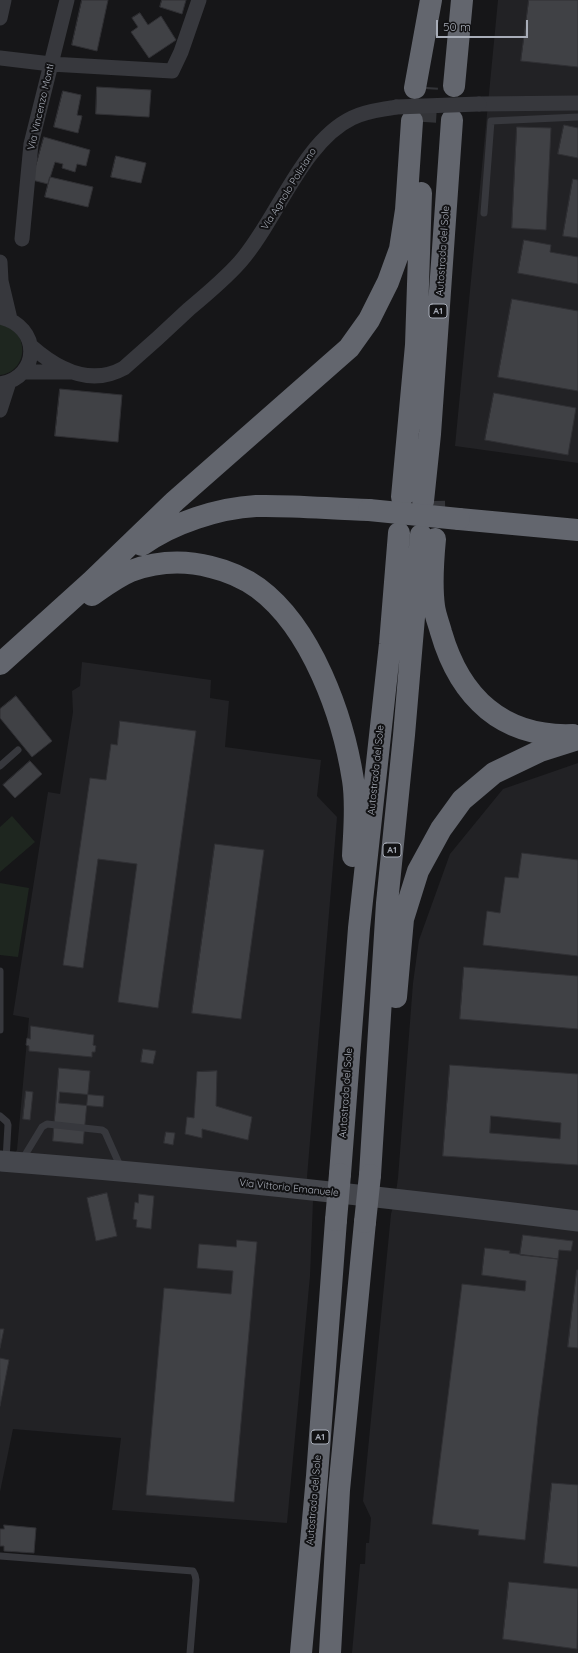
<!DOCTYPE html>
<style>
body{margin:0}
#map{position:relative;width:578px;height:1653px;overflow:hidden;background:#161618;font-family:Quicksand,sans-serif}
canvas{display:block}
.scale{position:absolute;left:436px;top:20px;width:92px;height:18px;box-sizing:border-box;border:2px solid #a8adb8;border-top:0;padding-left:5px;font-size:12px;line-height:14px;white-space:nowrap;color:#a8adb8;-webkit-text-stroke:3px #111113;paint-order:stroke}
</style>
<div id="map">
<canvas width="578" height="1653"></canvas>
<div class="scale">50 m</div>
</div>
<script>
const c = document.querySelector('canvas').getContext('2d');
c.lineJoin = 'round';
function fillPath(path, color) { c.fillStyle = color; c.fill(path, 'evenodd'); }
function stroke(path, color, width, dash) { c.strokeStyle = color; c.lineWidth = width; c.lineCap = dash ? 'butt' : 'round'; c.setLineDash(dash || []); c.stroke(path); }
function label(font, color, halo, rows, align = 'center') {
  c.font = font + ' Quicksand,sans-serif'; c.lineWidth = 4; c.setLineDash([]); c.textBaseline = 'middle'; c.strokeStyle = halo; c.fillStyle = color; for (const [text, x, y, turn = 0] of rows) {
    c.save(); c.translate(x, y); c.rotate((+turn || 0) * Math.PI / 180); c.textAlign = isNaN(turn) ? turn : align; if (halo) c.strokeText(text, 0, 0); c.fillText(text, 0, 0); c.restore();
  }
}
fillPath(new Path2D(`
 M498,0H578V463L455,446Z
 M82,662L211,680L210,698L229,701L225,747L321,760L317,796L337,817L307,1177L313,1201L310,1276L287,1523L112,1510L121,1438L13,1429L0,1492V1172L17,1150L29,1018L13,1015L48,792L60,794L73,712L72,691L80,686Z
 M578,763V1653H352L360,1564H365L366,1543H369L371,1518L363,1501L391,1214L395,1199L398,1178L413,983L419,940L450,854L503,789Z`), '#222225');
fillPath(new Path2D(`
 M0,324C4,325 9,326 12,328C14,330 16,333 18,335C28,351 20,373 0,375Z
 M12,816L35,842L0,872V827Z
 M0,883L29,888L18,957L0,955Z`), '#1e261f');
const building = new Path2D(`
 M82,0H108L97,51L72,45Z
 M162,0H186L182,14L160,7Z
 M529,0H578V67L521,61Z
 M140,13L148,25L161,16L176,40L149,58L131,32L138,27L132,18Z
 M97,87L151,90L149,117L96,114Z
 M63,91L81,95L77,115L82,116L78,133L54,127Z
 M564,125L578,128V158L558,154Z
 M517,127L551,128L546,230L512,228Z
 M44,137L90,150L86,166L77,164L75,172L62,168L63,164L55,162L48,184L32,180Z
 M116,156L146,163L141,183L111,177Z
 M50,177L93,187L88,207L45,197Z
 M573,179L578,180V238L563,236Z
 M524,240L551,245L550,252L578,257V284L518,273Z
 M512,299L578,311V391L498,377Z
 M60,389L122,395L118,442L55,436Z
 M494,393L576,408L568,455L485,440Z
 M16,696L52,741L32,757L0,718V709Z
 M120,721L196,731L158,1008L118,1002L137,864L98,859L83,968L63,965L90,778L106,780L111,744L117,745Z
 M30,761L42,774L15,798L3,785Z
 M215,844L264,850L241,1019L192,1013Z
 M522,853L578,860V956L483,945L487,911L500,913L505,877L518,878Z
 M464,967L578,976V1029L460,1019Z
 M31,1026L94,1035L93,1045L96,1046L95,1052H92V1057L29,1051V1046L26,1045L27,1038L30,1039Z
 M143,1049L156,1051L153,1064L141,1062Z
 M450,1065L578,1074V1165L443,1156ZM491,1116L561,1123L560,1139L490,1133Z
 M59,1068L90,1071L83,1144L53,1141Z
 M217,1071L216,1106L252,1117L248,1140L202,1129V1138L185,1134L187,1117L194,1118L197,1072Z
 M26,1091L33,1092L30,1120L23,1119Z
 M60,1092L104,1096L103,1107L59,1103Z
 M166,1132L175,1133L173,1145L164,1143Z
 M107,1193L117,1236L96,1241L87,1198Z
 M139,1194L154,1196L151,1229L136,1227L137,1220L133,1219L135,1202L138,1203Z
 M523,1235L573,1241L571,1251L559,1250L558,1259L520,1255Z
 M237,1240L257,1242L234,1502L146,1495L164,1288L231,1294L233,1271L197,1268L199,1244L236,1247Z
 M485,1248L510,1251L509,1253L558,1259L538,1416L525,1540L478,1535L479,1530L432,1524L462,1284L525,1291L526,1281L482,1275Z
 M577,1270H578V1348L568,1347Z
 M0,1329H4L0,1348Z
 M0,1358L9,1360L0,1406Z
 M552,1483L578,1485V1567L544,1563Z
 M4,1525L36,1528L34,1553L4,1551V1546H0V1529H4Z
 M509,1582L578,1589L577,1649L503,1639Z`);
fillPath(building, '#404145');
stroke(building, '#303034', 1);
stroke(new Path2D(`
 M425,122L427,87
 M434,501L435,534`), '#333438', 22, [22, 11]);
stroke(new Path2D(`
 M484,213L491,121L578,117
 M0,766L18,750
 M0,971V1030
 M0,1116L7,1122L8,1125L6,1160
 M22,1160L42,1127L47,1124L102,1130L105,1132L121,1168
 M0,1556L193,1571L195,1575L196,1580L190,1653`), '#37383d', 7);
stroke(new Path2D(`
 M0,18L4,0
 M0,58L51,64L172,71L181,52L199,0
 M479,104L578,103
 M22,239L31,144L67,0
 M0,262L1,281L10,319
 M0,317C41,326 41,377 0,384
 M31,346C57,369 90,387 124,368C146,349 168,329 189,309C207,294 225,279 240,262C277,220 302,142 352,118C366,111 381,110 396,107
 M23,372H70
 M0,410L9,382`), '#37383d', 15);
stroke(new Path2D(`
 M0,1161C193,1176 386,1197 578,1221`), '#45474d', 21);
stroke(new Path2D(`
 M454,86L462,0
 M415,88L431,0
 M402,497L416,345L421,193
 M423,501L430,434L452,120
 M459,519L578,530
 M435,539C433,560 431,584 434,606C435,615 439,624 441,632C460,698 503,738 573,735
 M142,545C172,523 219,508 256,506C293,505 331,509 369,510
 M92,595C105,586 117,577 131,571C158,561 184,560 211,567C228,571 244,578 258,588C312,628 343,716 353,780C357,805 354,831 353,856
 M0,664L92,581L175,501L349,348L369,320L388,282L400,249L406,210L412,121
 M396,997L403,919L418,871L441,829L462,800L494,773L540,751L578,739
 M340,1174L359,928L390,644L399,533
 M370,1175L387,903L404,735L421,535
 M301,1653L317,1476L336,1220
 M330,1653L339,1490L365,1222`), '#63666e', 22);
stroke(new Path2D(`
 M396,107L479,104`), '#37383d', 15);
stroke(new Path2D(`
 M369,510L459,519
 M336,1220L340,1174
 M365,1222L370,1175`), '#63666e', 22);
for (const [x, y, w] of [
 [438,311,18],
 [392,850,18],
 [320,1437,18]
]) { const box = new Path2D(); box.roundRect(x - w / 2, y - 7, w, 14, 3); c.fillStyle = '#111113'; c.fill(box); stroke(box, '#a8adb8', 1); }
label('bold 9px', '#a8adb8', null, [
 ["A1",438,311],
 ["A1",392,850],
 ["A1",320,1437]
]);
label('10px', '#a8adb8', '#111113', [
 ["Via Vincenzo Monti",41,107,-77],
 ["Via Agnolo Poliziano",289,189,-58],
 ["Autostrada del Sole",443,251,-86],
 ["Autostrada del Sole",376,770,-84],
 ["Autostrada del Sole",346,1093,-86],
 ["Via Vittorio Emanuele",289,1188,6],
 ["Autostrada del Sole",314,1500,-85]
]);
</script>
